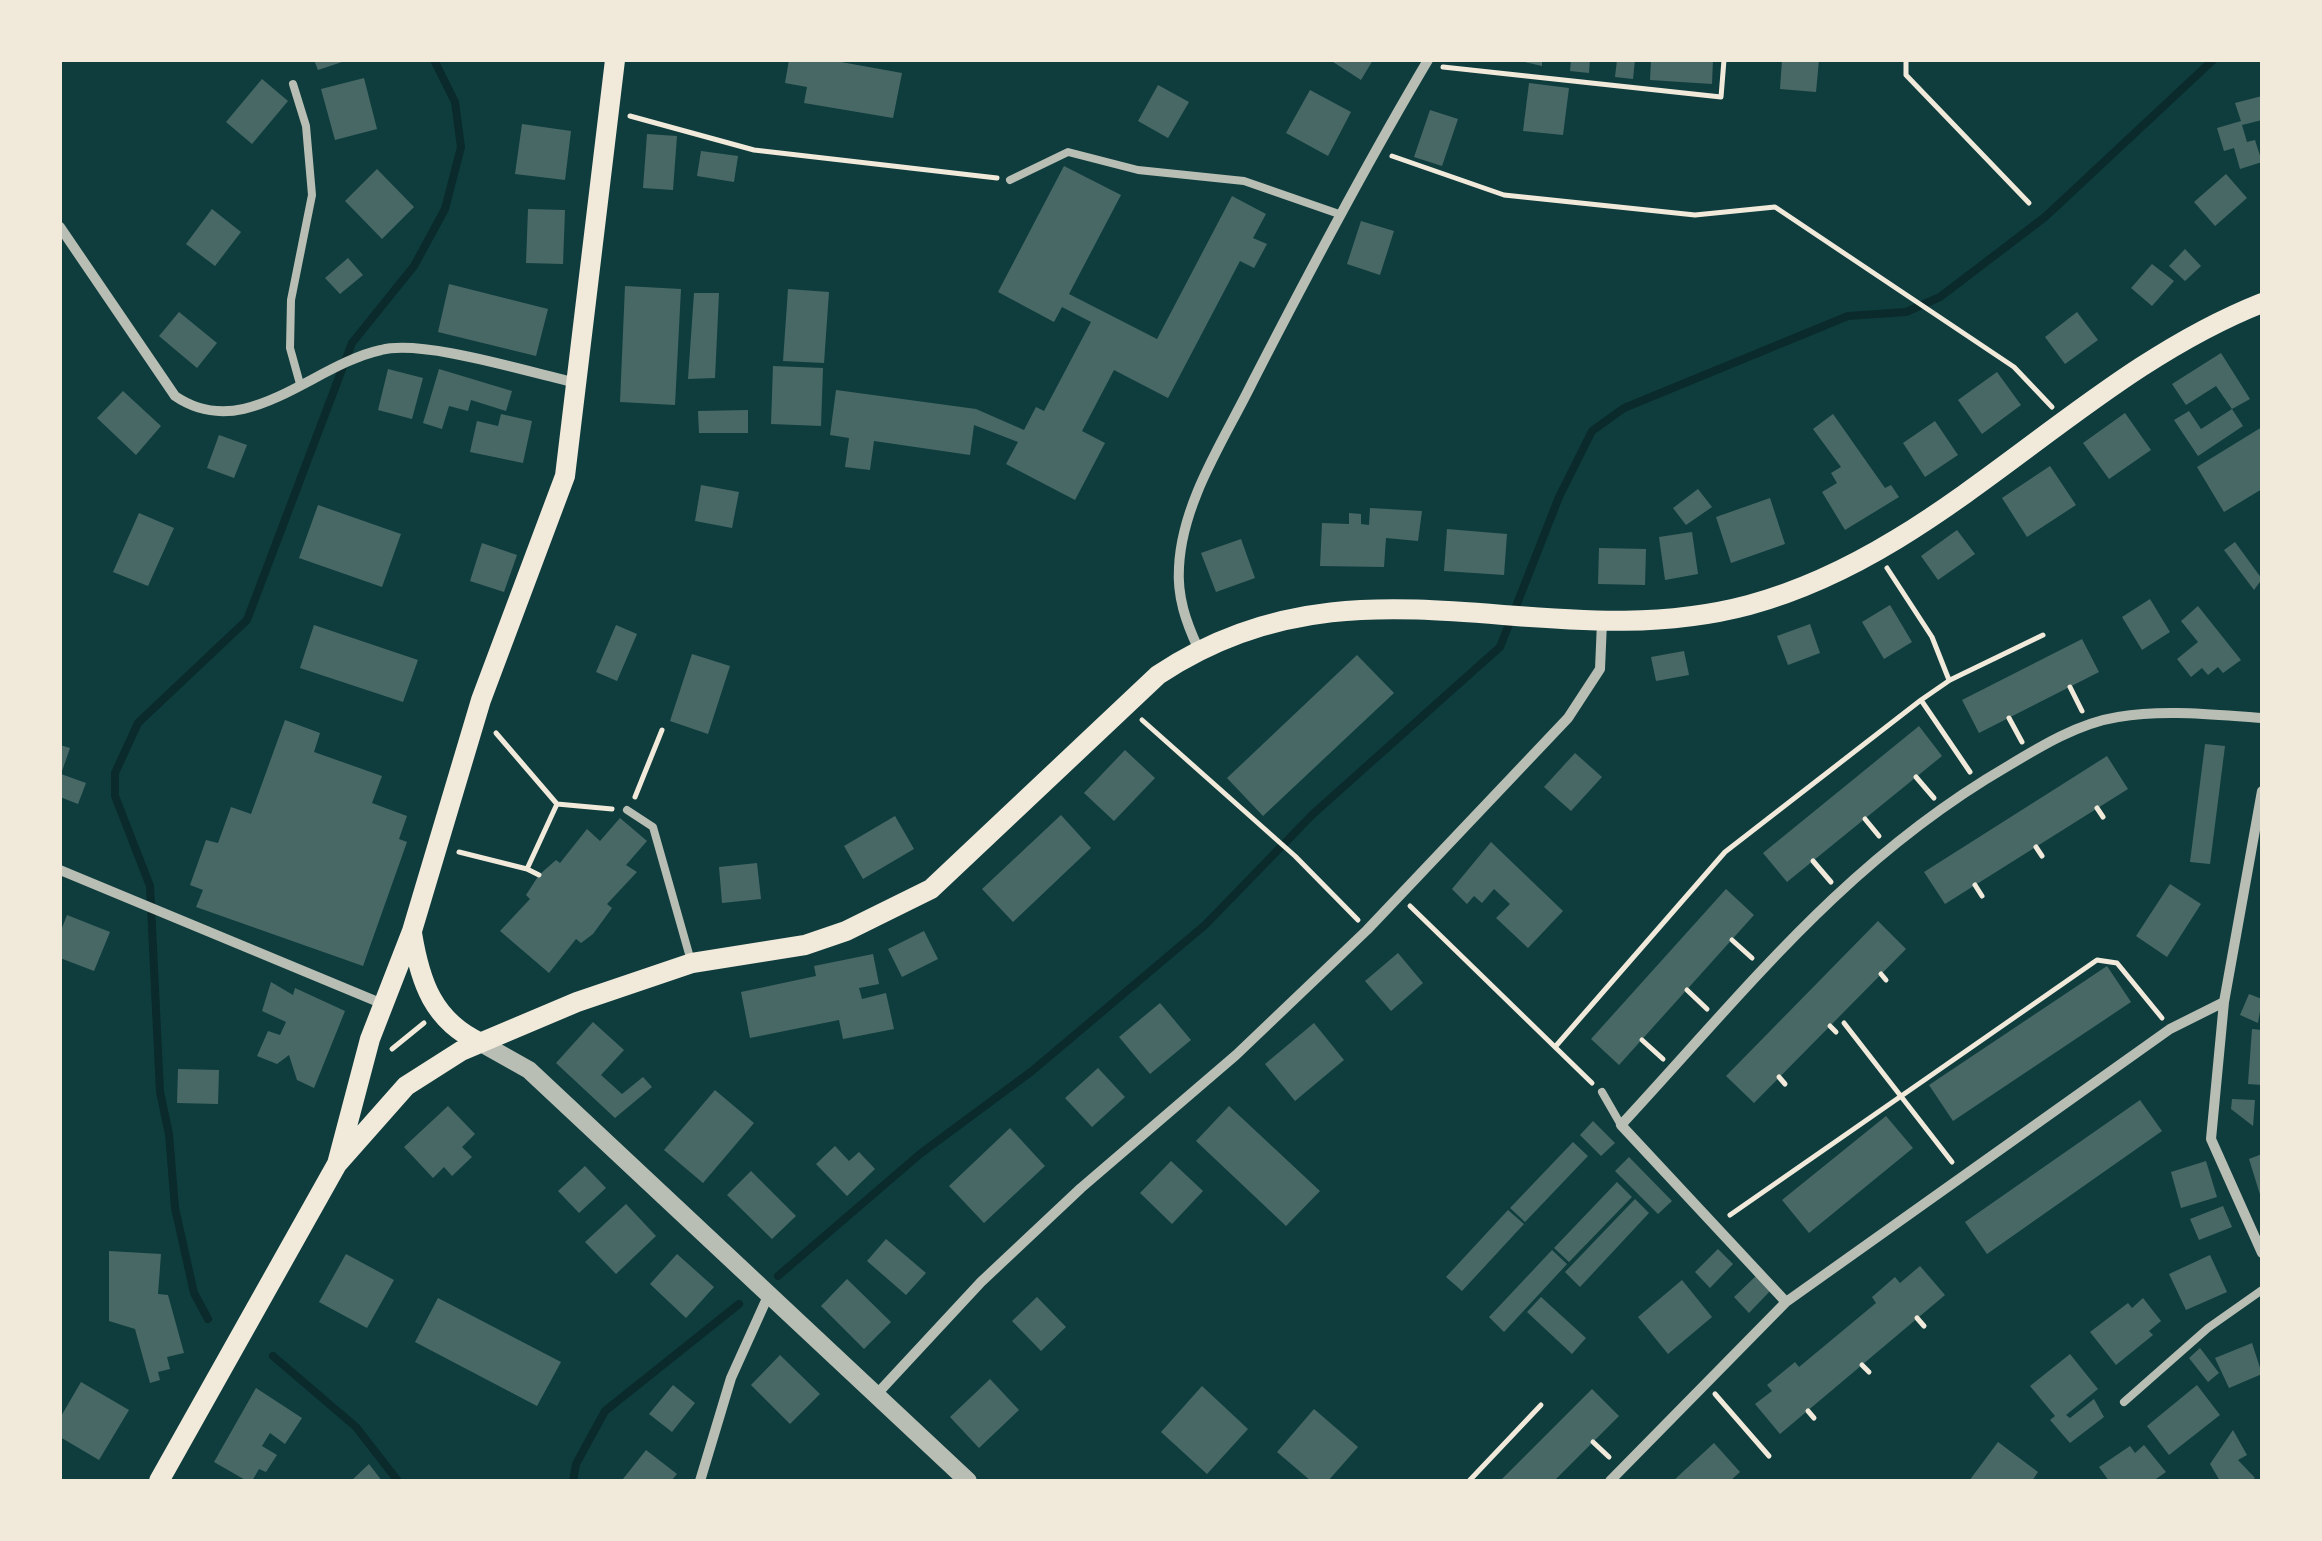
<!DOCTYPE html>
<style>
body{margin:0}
#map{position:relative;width:2322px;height:1541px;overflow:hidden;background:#0f3d3e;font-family:Quicksand,sans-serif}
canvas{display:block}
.frame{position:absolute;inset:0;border:62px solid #f1e9da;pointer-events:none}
</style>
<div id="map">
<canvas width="2322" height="1541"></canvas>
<div class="frame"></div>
</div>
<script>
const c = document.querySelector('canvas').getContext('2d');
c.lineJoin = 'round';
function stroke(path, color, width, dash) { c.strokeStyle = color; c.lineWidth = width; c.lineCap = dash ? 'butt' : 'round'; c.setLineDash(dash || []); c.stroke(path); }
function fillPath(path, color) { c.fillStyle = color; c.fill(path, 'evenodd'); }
stroke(new Path2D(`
 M778,1276L920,1154L1032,1071L1205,925L1313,814L1500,647L1559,497L1592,431L1624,408L1848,316L1906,312L1940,297L2045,217L2213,60
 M208,1319L194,1293L175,1208L169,1134L160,1092L150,886L115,796V773L138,723L247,620L352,343L414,266L445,209L461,147L455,102L434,60
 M273,1356L356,1427L398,1481
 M573,1481L576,1464L605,1411L739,1304`), '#0a2a2b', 8);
fillPath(new Path2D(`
 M314,60H345V61L318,70Z
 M789,60H830L902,73L893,118L804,103L807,87L785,83Z
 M1330,60H1373L1361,80Z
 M1516,60H1542V66Z
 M1571,60H1590L1589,73L1570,71Z
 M1617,60H1635L1633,79L1615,77Z
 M1651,60H1713L1712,84L1650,80Z
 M1782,60H1819L1816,92L1780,89Z
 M364,78L377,129L335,140L321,89Z
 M262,79L288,101L252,144L226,122Z
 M1529,83L1569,88L1563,135L1523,131Z
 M1158,85L1189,102L1168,138L1138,121Z
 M1310,90L1351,112L1328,156L1286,133Z
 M2262,96V120L2242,125L2247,142L2255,140L2262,162L2240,169L2234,148L2224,151L2217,128L2241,121L2235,103Z
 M1430,110L1458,119L1442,166L1414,157Z
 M522,124L571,131L565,180L515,174Z
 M647,134L677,136L673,190L643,188Z
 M701,151L738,156L734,182L697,176Z
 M1064,166L1121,195L1069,294L1157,339L1232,196L1266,214L1253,238L1267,244L1254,268L1240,261L1168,398L1114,370L1082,431L1105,443L1075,500L1006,464L1018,442L974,425L970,455L874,441L870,470L845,467L849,438L830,435L836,390L976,409L1024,430L1036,407L1044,411L1091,322L1062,307L1054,322L998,292Z
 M377,169L414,207L382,239L345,201Z
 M2226,174L2247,198L2215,226L2194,202Z
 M212,209L241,232L215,266L186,244Z
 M528,209L565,210L563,264L526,263Z
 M1361,221L1394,231L1380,275L1347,264Z
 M2185,249L2201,266L2185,281L2169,266Z
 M348,258L363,275L340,294L325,278Z
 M2152,264L2174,281L2152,306L2131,288Z
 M449,284L548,309L536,356L438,332Z
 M625,286L681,289L675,405L620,402Z
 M788,289L829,292L824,363L783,361Z
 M694,293H719L715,378L688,379Z
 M179,312L217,343L197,368L159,336Z
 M2077,312L2098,340L2065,364L2045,337Z
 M2221,353L2250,399L2232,409L2216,386L2186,405L2172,384Z
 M773,366L823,368L821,426L771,424Z
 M388,369L423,378L412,419L378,410Z
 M439,369L512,391L506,411L471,400L468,411L449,406L442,429L423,423Z
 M1997,372L2021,405L1982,434L1958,400Z
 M123,391L161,426L136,455L97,418Z
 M2232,409L2243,426L2198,456L2174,420L2189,411L2201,429Z
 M748,410V433H699L698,411Z
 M2125,413L2151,450L2109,479L2083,443Z
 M501,414L532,421L523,463L470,452L477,421L498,426Z
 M1833,414L1885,488L1891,485L1899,497L1845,530L1822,492L1837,483L1831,473L1841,467L1813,429Z
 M1935,421L1958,455L1925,477L1903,443Z
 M2262,427V489L2224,512L2197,467Z
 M219,435L247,445L234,478L207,468Z
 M2050,466L2076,505L2027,537L2002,498Z
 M701,485L739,492L732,528L695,521Z
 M1698,489L1712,507L1686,525L1673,508Z
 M1770,498L1785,544L1731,563L1716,517Z
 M318,505L401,534L382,587L299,558Z
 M1370,508L1422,511L1418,541L1386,538L1384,567L1320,566L1322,523L1349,524V513L1361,514V524L1369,525Z
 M139,513L174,528L148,586L113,572Z
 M1447,529L1507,534L1504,575L1444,571Z
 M1957,530L1975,554L1938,580L1921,556Z
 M1692,532L1698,574L1665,580L1659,537Z
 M1241,539L1255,578L1216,592L1201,553Z
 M2235,542L2262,579L2254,590L2224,550Z
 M482,543L517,555L504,592L470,581Z
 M1599,548L1646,549L1645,585L1598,584Z
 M2150,599L2170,632L2142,650L2122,617Z
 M1890,605L1912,642L1884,659L1862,622Z
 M2198,606L2241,660L2223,673L2218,667L2208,675L2202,668L2191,677L2177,659L2198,642L2181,621Z
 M1810,624L1820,653L1788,665L1777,636Z
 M314,625L418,660L403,702L300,668Z
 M616,625L637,634L617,681L596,672Z
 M2082,639L2099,672L1979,733L1962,700Z
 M1684,651L1689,675L1656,681L1651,657Z
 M692,654L730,666L708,734L670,721Z
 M1357,655L1394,693L1263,816L1227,778Z
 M285,720L320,733L314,752L382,776L372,803L407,816L399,839L407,842L363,966L196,907L203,890L190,885L206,840L218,843L231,807L251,814Z
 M1919,726L1942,756L1787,882L1763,853Z
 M2205,744L2225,746L2210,864L2190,862Z
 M60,745L70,748L61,774L86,783L78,804L60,797Z
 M1125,750L1155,778L1114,821L1084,793Z
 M1575,753L1602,777L1571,811L1544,787Z
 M2107,756L2128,789L1945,904L1924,872Z
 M1061,815L1091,848L1013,922L982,889Z
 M895,816L914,849L863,879L844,846Z
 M620,818L647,841L626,865L637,872L607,904L612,908L593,934L581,943L576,939L549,973L500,931L530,899L526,895L539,875L556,860L560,863L587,829L600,841Z
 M1491,842L1563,911L1528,948L1496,918L1510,904L1494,889L1482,903L1474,896L1467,904L1452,889Z
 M757,863L761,899L722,903L719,867Z
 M2170,884L2201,904L2167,957L2136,936Z
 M1726,889L1754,915L1619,1065L1591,1039Z
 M67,915L110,932L94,971L60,958V933Z
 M1878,921L1906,949L1754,1103L1726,1076Z
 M924,931L938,959L902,977L888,949Z
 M1398,953L1423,983L1391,1011L1365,981Z
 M873,954L879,984L859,988L862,999L886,993L894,1029L843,1039L839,1020L750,1038L741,992L816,976L814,966Z
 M2107,966L2131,1002L1953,1121L1929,1085Z
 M271,982L293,995L295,988L345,1011L314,1088L297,1080L289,1055L277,1064L257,1056L268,1031L280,1035L286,1022L262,1011Z
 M2249,994L2262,999L2258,1023L2240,1015Z
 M1160,1003L1191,1040L1150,1074L1119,1037Z
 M593,1022L624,1050L601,1075L622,1094L643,1077L652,1087L615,1118L556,1063Z
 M1314,1023L1344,1060L1295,1101L1265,1064Z
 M2252,1029L2262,1030V1085L2248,1084Z
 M1098,1068L1125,1097L1092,1127L1065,1098Z
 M178,1069L219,1070L218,1104L177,1103Z
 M715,1090L754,1123L703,1183L664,1150Z
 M2232,1099L2255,1100L2253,1126L2231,1109Z
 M2140,1100L2162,1131L1987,1254L1965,1222Z
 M448,1106L475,1134L462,1147L472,1157L452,1176L444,1167L433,1178L404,1147Z
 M1229,1106L1320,1191L1286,1226L1196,1141Z
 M1886,1116L1913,1148L1809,1233L1782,1200Z
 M1593,1121L1615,1143L1601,1156L1580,1135Z
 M1010,1128L1045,1166L984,1223L949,1186Z
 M1573,1142L1588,1156L1525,1222L1510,1208Z
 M835,1146L849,1161L859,1152L875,1169L847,1196L816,1164Z
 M2262,1154V1201L2249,1159Z
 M1629,1157L1672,1201L1658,1214L1615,1171Z
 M1171,1161L1203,1191L1172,1224L1140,1193Z
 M2206,1161L2217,1197L2181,1208L2171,1172Z
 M585,1166L606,1188L579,1213L558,1191Z
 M751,1171L796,1216L772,1239L727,1195Z
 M1617,1182L1632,1197L1569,1262L1554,1248Z
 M1635,1199L1649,1213L1580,1287L1565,1272Z
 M626,1204L656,1236L616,1274L585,1242Z
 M2223,1206L2232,1227L2199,1240L2190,1219Z
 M1508,1210L1524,1224L1462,1291L1446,1277Z
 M886,1239L926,1273L906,1295L867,1261Z
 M1718,1249L1733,1264L1710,1288L1695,1272Z
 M1552,1250L1567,1264L1504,1332L1489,1317Z
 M109,1251L161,1254L158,1294L168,1295L184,1353L167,1357L170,1369L158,1372L160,1380L150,1383L135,1329L109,1321Z
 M346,1254L394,1280L367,1328L319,1302Z
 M677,1254L714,1287L686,1318L650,1284Z
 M2210,1255L2227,1292L2186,1310L2169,1274Z
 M1920,1266L1945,1295L1780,1434L1755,1404L1772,1391L1767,1385L1795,1362L1799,1367L1876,1303L1872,1297L1895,1277L1900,1283Z
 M1758,1274L1772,1289L1749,1313L1734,1297Z
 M847,1279L891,1322L864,1349L821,1306Z
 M1682,1280L1712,1317L1668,1354L1638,1317Z
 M1037,1297L1066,1327L1041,1351L1012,1321Z
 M1541,1297L1586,1338L1572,1354L1527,1312Z
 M438,1298L561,1362L537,1406L415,1342Z
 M2143,1298L2161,1321L2149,1331L2153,1335L2116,1365L2090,1332L2128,1303L2132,1308Z
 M2252,1343L2262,1374L2229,1388L2215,1358Z
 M2200,1348L2219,1373L2208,1382L2189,1358Z
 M2070,1354L2098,1389L2066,1415L2070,1418L2094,1399L2104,1417L2070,1443L2050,1420L2055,1416L2030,1386Z
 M780,1355L820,1394L790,1424L751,1385Z
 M990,1379L1019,1410L979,1448L950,1417Z
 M81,1382L129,1410L99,1460L60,1437V1418Z
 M673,1385L695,1403L672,1432L649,1414Z
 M2197,1385L2220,1415L2169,1455L2147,1426Z
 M1202,1386L1248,1429L1207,1474L1161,1432Z
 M256,1388L302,1418L285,1444L270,1433L262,1446L277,1455L266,1472L259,1469L252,1481H247L214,1462Z
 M1592,1389L1619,1416L1554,1481H1500Z
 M1314,1409L1358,1447L1328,1481H1311L1277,1452Z
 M2233,1430L2247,1455L2238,1460L2255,1478L2250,1481H2220L2210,1464Z
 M1998,1442L2038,1472L2032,1481H1969Z
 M1714,1443L1740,1472L1730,1481H1673Z
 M2144,1445L2166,1472L2153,1481H2109L2099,1467L2130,1446L2135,1453Z
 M646,1450L677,1474L671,1481L623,1479Z
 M369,1464L382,1481H351Z`), '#486865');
stroke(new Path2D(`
 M1906,60V75L2029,203
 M1443,67L1721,97L1724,60
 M630,116L754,150L997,178
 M1392,156L1504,195L1695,215L1775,207L2014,367L2052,407
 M1887,568L1932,637L1949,680
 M2070,687L2082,711
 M1921,700L1970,772
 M2009,718L2022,742
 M1142,720L1295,856L1358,920
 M496,733L557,804L612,809
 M1916,777L1934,798
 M635,797L662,730
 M2097,808L2103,817
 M1865,819L1879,836
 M2036,847L2042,856
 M459,852L527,869L557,804
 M1813,861L1831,882
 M527,869L539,875
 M1975,885L1982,896
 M1410,906L1592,1083
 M1732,940L1752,958
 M1881,974L1886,980
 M1687,990L1707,1009
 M1844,1023L1952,1162
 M1830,1026L1836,1032
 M1642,1040L1663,1059
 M1555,1047L1725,852L1921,700L1950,680L2043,635
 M392,1049L424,1023
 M1779,1077L1785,1084
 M1730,1215L2097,960L2117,963L2162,1018
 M1917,1318L1924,1326
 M1862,1365L1869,1372
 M1715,1394L1769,1456
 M1808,1411L1814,1418
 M1593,1442L1609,1457
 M1469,1481L1541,1405`), '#f1e9da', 5);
stroke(new Path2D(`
 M293,84L306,126L312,195L291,300L290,348L300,384
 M1010,180L1068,152L1138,170L1244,181L1339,214
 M627,810L653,827L691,961
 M1602,1092L1621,1125
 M2124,1402L2208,1328L2262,1290`), '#b8beb3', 8);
stroke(new Path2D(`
 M60,227L175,396C245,444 312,365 381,350C424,339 531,373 577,383
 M1198,648C1186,622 1177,597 1179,567C1182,502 1224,440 1252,383C1308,274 1365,166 1428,60
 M2262,791L2224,1002L2211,1139L2262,1253
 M60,870L383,1004
 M1786,1302L1621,1125C1746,990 1846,860 2008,766C2041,746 2079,723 2118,717C2165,709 2215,715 2262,718
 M876,1395L981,1282L1081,1188L1236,1055L1367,930L1568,718L1600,669L1602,622
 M700,1481L731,1378L768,1296
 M1610,1481L1786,1302L2170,1029L2224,1002`), '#b8beb3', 10);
stroke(new Path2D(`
 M481,1043L529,1070L968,1481`), '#b8beb3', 18);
stroke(new Path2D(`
 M412,933C420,982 433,1021 481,1043
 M337,1164L406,1086L461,1051L577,1002L692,963L805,945L846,931L931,889L1158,675C1356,543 1543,660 1749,605C1945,552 2075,377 2262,303
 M159,1481L337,1164L370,1039L412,931L481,700L565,476L615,60`), '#f1e9da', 20);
</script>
